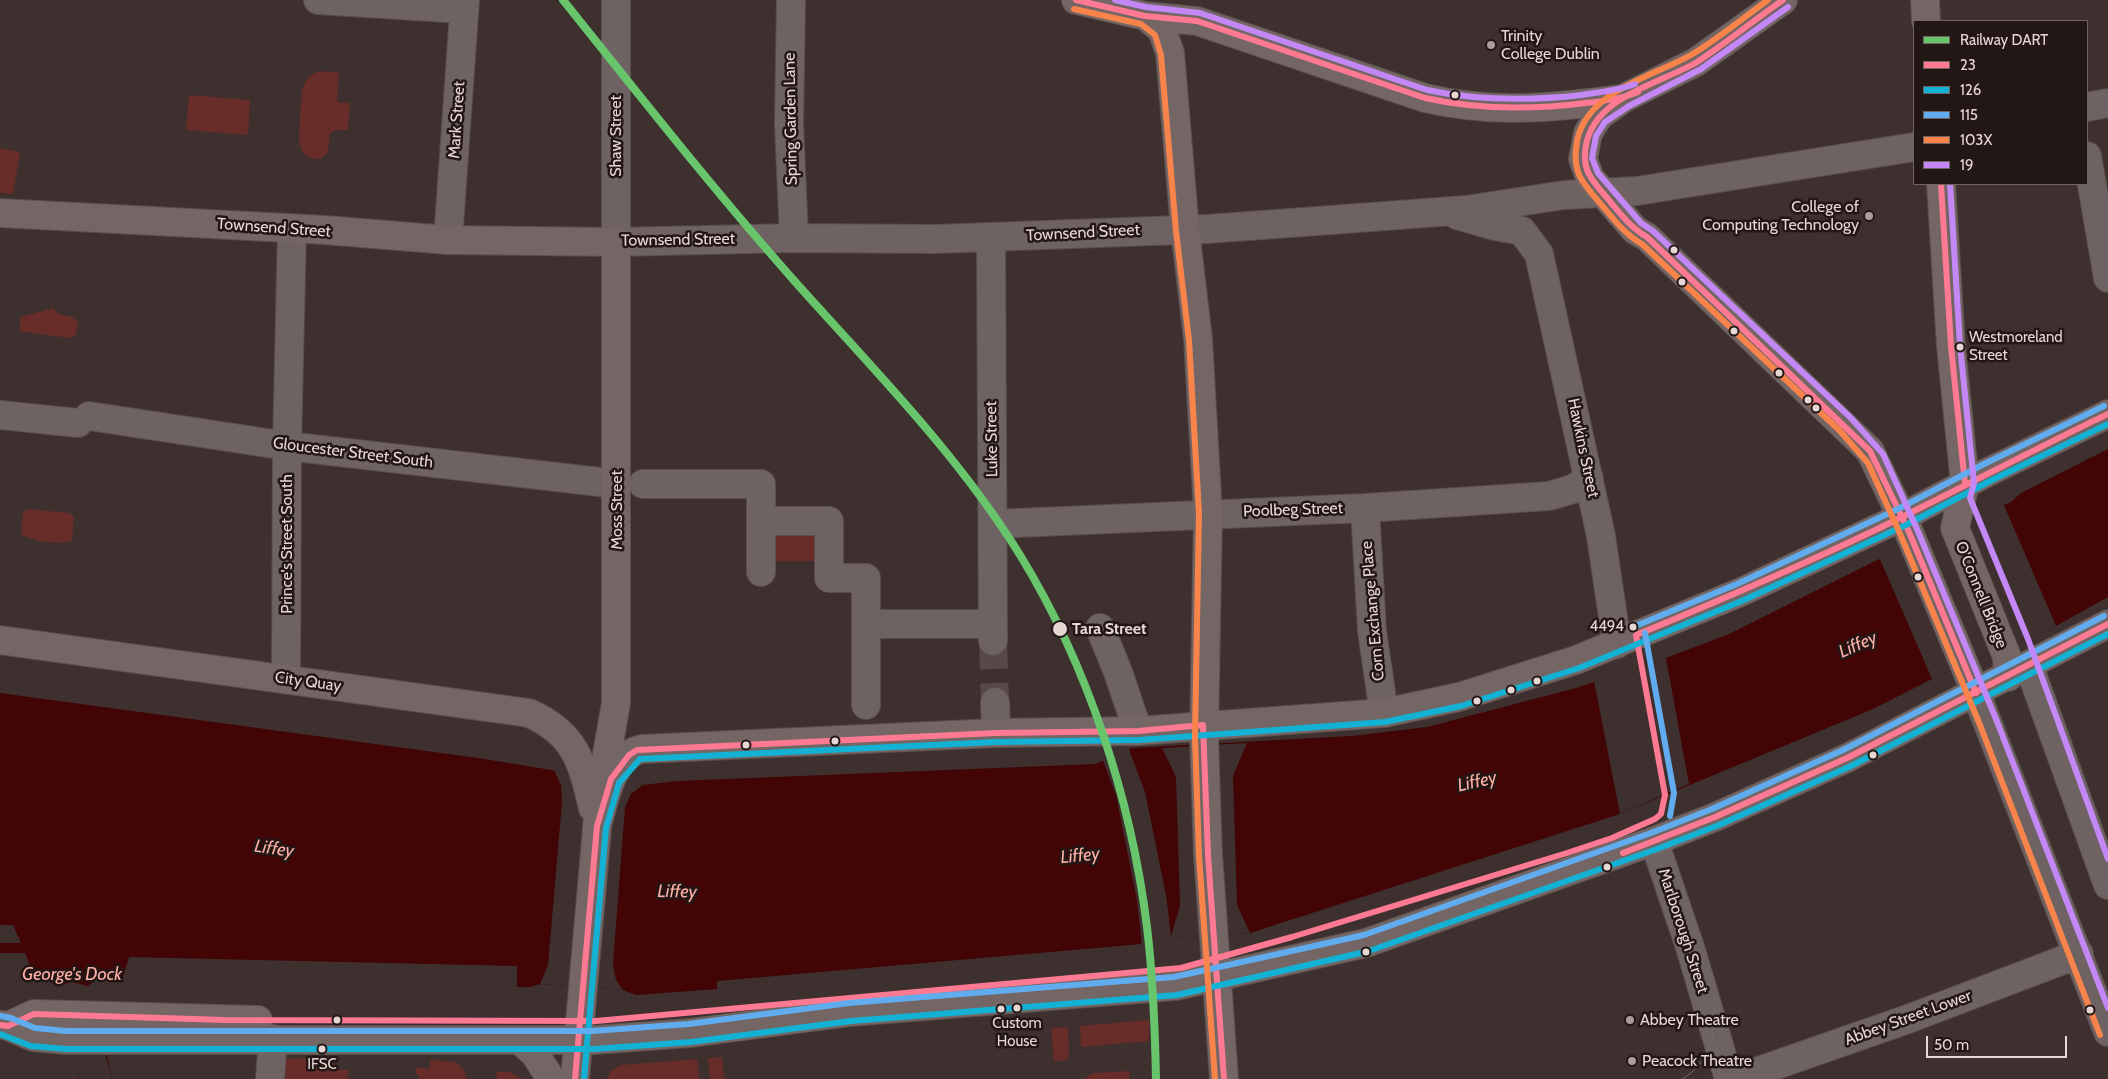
<!DOCTYPE html>
<style>
body{margin:0}
#map{position:relative;width:2108px;height:1079px;overflow:hidden;background:#3d302e;font-family:Cabin,sans-serif}
canvas{display:block}
.legend{position:absolute;left:1913px;top:20px;width:175px;height:165px;box-sizing:border-box;background:#221715;border:1px solid #706361;margin:0;padding:6px 9px;list-style:none;font-size:15px;color:#e6d6d4}
.legend li{display:flex;align-items:center;gap:10px;height:25px}
.legend b{width:25px;border:1px solid #706361}
.scale{position:absolute;left:1926px;top:1036px;width:141px;height:22px;box-sizing:border-box;border:2px solid #e6d6d4;border-top:0;padding-left:6px;font-size:15px;line-height:18px;white-space:nowrap;color:#e6d6d4;-webkit-text-stroke:4px #221715;paint-order:stroke}
</style>
<div id="map">
<canvas width="2108" height="1079"></canvas>
<ul class="legend">
<li><b style="height:6px;background:#68c56b"></b>Railway DART</li>
<li><b style="height:6px;background:#fe7a93"></b>23</li>
<li><b style="height:6px;background:#13b2d5"></b>126</li>
<li><b style="height:6px;background:#60acee"></b>115</li>
<li><b style="height:6px;background:#f8844c"></b>103X</li>
<li><b style="height:6px;background:#c388f6"></b>19</li>
</ul>
<div class="scale">50 m</div>
</div>
<script>
const c = document.querySelector('canvas').getContext('2d');
c.lineJoin = 'round';
function fillPath(path, color) { c.fillStyle = color; c.fill(path, 'evenodd'); }
function stroke(path, color, width, dash) { c.strokeStyle = color; c.lineWidth = width; c.lineCap = dash ? 'butt' : 'round'; c.setLineDash(dash || []); c.stroke(path); }
function label(font, color, halo, rows, align = 'center') {
  c.font = font + ' Cabin,sans-serif'; c.lineWidth = 5; c.setLineDash([]); c.textBaseline = 'middle'; c.strokeStyle = halo; c.fillStyle = color; for (const [text, x, y, turn = 0] of rows) {
    c.save(); c.translate(x, y); c.rotate((+turn || 0) * Math.PI / 180); c.textAlign = isNaN(turn) ? turn : align; if (halo) c.strokeText(text, 0, 0); c.fillText(text, 0, 0); c.restore();
  }
}
fillPath(new Path2D(`
 M319,71L339,73L337,102L350,103L348,130H336L330,133L328,151L324,157C314,162 303,157 300,146C298,140 301,94 303,87C306,79 311,74 319,71Z
 M189,95L250,100L248,135L186,130Z
 M0,148L20,152L13,194L0,193Z
 M53,308L58,314L73,317L78,322L76,335L69,338L19,331L21,317Z
 M28,509L70,513L74,518L72,540C59,546 33,541 21,534L23,512Z
 M822,527V561H775L774,528Z
 M1149,1020V1041L1081,1047L1080,1026Z
 M1068,1027L1069,1056L1065,1060L1054,1062L1051,1028Z
 M722,1057L724,1079H710L708,1058Z
 M322,1058L324,1060H331L336,1070H349L348,1079H285L286,1059Z
 M697,1059L699,1079H607L611,1071L621,1065Z
 M430,1060L456,1062L465,1071L466,1079H419V1075L416,1074V1067L429,1069Z
 M1130,1071L1129,1079H1085L1093,1073Z
 M496,1072H510L523,1079H497Z`), '#682d28');
fillPath(new Path2D(`
 M2108,449V597L2056,626L1932,679L1873,709L1620,814L1250,933L1170,938L1142,944L717,981V989L636,995L623,990L540,984L530,987H517V966L129,957L122,980H96L88,986L95,1003L112,1079H80L56,986L48,980L36,979L25,953H0V693L478,758L643,785L677,781L1095,764L1132,748L1352,736L1427,727L1576,688L1666,658L1729,634L1873,562L2011,502L2021,493Z`), '#420404');
fillPath(new Path2D(`
 M2003,503L2056,626L1932,679L1879,557Z
 M1666,658L1689,784L1620,814L1594,681Z
 M1247,743L1233,776L1237,905L1250,933L1171,938V940L1142,947L1137,900L1116,795L1102,758L1128,747L1145,792L1166,895L1171,936L1180,906L1176,777L1162,748Z
 M554,770L643,785L631,794L625,807L613,964L616,980L623,990L540,984L548,965L562,802L561,785Z
 M0,925H13L21,943H0Z
 M72,982L88,986L95,1002H60L56,986Z
 M72,1050H104L112,1079H80Z`), '#3d302e');
stroke(new Path2D(`
 M993,641L995,702`), '#564947', 28, [28, 14]);
const minor = new Path2D(`
 M318,0L464,9
 M616,0V242L794,238L936,239L1207,229L1331,220L1466,210L1564,195L1637,191L1914,147
 M791,0L789,124L794,238
 M2087,107L2108,103
 M2087,156L2108,278
 M1457,215L1495,226L1522,231L1539,254L1601,536L1617,644
 M991,238L993,641
 M448,240L465,0
 M0,415L78,423
 M89,416L287,446L617,484
 M643,484H761V521H829V578H866V705
 M1365,508L1372,631L1384,713
 M761,521V572
 M993,524L1365,508L1549,496L1573,489L1589,478
 M866,624H980
 M1100,628L1118,672L1138,731
 M2029,666L2108,885
 M286,679L287,446L292,229
 M1976,693L2108,1032
 M995,702L996,733
 M1654,841L1690,947L1729,1079
 M270,1079L273,1039
 M1736,1079L1908,1019L2079,954`);
const major = new Path2D(`
 M1076,0L1145,16L1197,21L1425,98C1493,114 1552,108 1620,99
 M1783,0L1696,62L1624,98L1599,116L1588,133L1583,159L1590,178L1635,230L1647,237L1870,451L1909,532L1976,693
 M1925,0L1926,21
 M1145,16L1162,30L1170,53L1185,230L1198,339L1208,513L1204,737L1208,855L1224,1079
 M1941,184L1951,346L1965,484L1955,528L2007,657L2008,677
 M0,213L325,230L448,240L616,242V703L600,794L575,1079
 M0,640L529,713C576,734 582,762 593,808
 M597,826C604,802 612,754 642,749L996,733L1138,731L1384,713L1459,697L1576,660L1741,592L1902,517L1988,472L2108,414
 M0,1025L8,1026L34,1014L258,1020
 M8,1026L33,1037L66,1040H593L690,1033L850,1012L1175,986L1366,943L1654,841L1715,817L1847,758L2108,624
 M520,1040L535,1054L551,1079`);
stroke(minor, '#5a4e4d', 30);
stroke(major, '#5a4e4d', 30);
stroke(minor, '#6e6362', 28);
stroke(major, '#736664', 28);
stroke(new Path2D(`
 M2090,863L2108,890
 M1682,1079C1709,1064 1715,1037 1715,1009`), '#766c6b', 1);
stroke(new Path2D(`
 M1076,0L1145,16L1197,21L1425,98C1479,110 1531,110 1586,103C1604,101 1621,99 1638,92
 M1783,0C1754,20 1726,43 1697,62C1660,84 1595,96 1586,145C1582,166 1588,176 1602,192C1616,208 1628,226 1647,237L1870,451L1909,532L1976,693
 M1941,184L1951,346L1965,484
 M1203,725L1208,855L1224,1079
 M1623,853L1715,817L1847,758L2108,624
 M0,1025L8,1026L34,1014L225,1020L596,1021L1181,968L1292,937L1567,853L1612,838L1655,819L1661,814L1665,795L1636,635C1726,598 1815,560 1902,517C1971,483 2039,447 2108,414
 M575,1079L597,826L611,779L629,755L637,750L996,733L1138,731L1203,725`), '#fe7a93', 6);
stroke(new Path2D(`
 M0,1034L31,1046L66,1049H594L691,1042L851,1021L1177,995L1369,951L1657,849L1719,825L1851,766L2108,634
 M584,1079L606,828L619,783L640,759L996,742L1139,740L1385,722L1461,706L1579,668L1744,600L1906,525L1992,480L2108,424`), '#13b2d5', 6);
stroke(new Path2D(`
 M1633,627L1737,584L1898,509L1984,464L2104,406
 M1645,633L1674,793L1670,816
 M1,1016L11,1018L35,1028L66,1031H593L689,1024L849,1003L1174,977L1364,935L1651,833L1712,809L1843,750L2104,616`), '#60acee', 6);
stroke(new Path2D(`
 M1768,0C1743,18 1718,39 1691,55C1652,77 1587,91 1577,141C1572,171 1580,180 1599,202C1612,217 1624,234 1642,244L1839,430L1868,463L1901,536L1980,725L2100,1035
 M1074,9L1141,24L1155,35L1161,55L1176,231L1189,340L1199,513L1195,737L1199,856L1215,1079`), '#f8844c', 6);
stroke(new Path2D(`
 M1115,0L1146,7L1200,13L1427,90C1479,101 1529,101 1582,95C1600,92 1617,91 1635,84
 M1788,7L1701,69L1629,106L1605,122L1596,136L1592,158L1598,173L1641,223L1653,231L1851,418L1883,454L1917,529L1996,719L2108,1008
 M1950,184L1960,345L1974,483L1970,498L2028,639L2108,859`), '#c388f6', 6);
stroke(new Path2D(`
 M563,0C640,96 716,193 798,285C876,372 958,455 1020,555C1088,666 1131,798 1147,927C1153,977 1155,1028 1156,1079`), '#68c56b', 8);
for (const [x, y, r, color] of [
 [1491,45,5,"#ab9c9a"],
 [1455,95,4.5,"#e6d6d4"],
 [1869,216,5,"#ab9c9a"],
 [1674,250,4.5,"#e6d6d4"],
 [1682,282,4.5,"#e6d6d4"],
 [1734,331,4.5,"#e6d6d4"],
 [1960,347,4.5,"#e6d6d4"],
 [1779,373,4.5,"#e6d6d4"],
 [1808,400,4.5,"#e6d6d4"],
 [1816,408,4.5,"#e6d6d4"],
 [1918,577,4.5,"#e6d6d4"],
 [1633,627,4.5,"#e6d6d4"],
 [1060,629,8,"#e6d6d4"],
 [1537,681,4.5,"#e6d6d4"],
 [1511,690,4.5,"#e6d6d4"],
 [1477,701,4.5,"#e6d6d4"],
 [835,741,4.5,"#e6d6d4"],
 [746,745,4.5,"#e6d6d4"],
 [1873,755,4.5,"#e6d6d4"],
 [1607,867,4.5,"#e6d6d4"],
 [1366,952,4.5,"#e6d6d4"],
 [1017,1008,4.5,"#e6d6d4"],
 [1001,1009,4.5,"#e6d6d4"],
 [2090,1010,4.5,"#e6d6d4"],
 [337,1020,4.5,"#e6d6d4"],
 [1630,1020,5,"#ab9c9a"],
 [322,1049,4.5,"#e6d6d4"],
 [1632,1061,5,"#ab9c9a"]
]) { const dot = new Path2D(); dot.arc(x, y, r, 0, 2 * Math.PI); c.fillStyle = color; c.fill(dot); stroke(dot, '#221715', 2); }
label('15px', '#e6d6d4', '#221715', [
 ["Westmoreland",1969,338,"left"],
 ["Street",1969,356,"left"],
 ["4494",1624,627,"right"],
 ["Custom",1017,1024],
 ["House",1017,1042],
 ["IFSC",322,1065]
]);
label('16px', '#e6d6d4', '#221715', [
 ["Trinity",1501,36],
 ["College Dublin",1501,54],
 ["College of",1859,207,"right"],
 ["Computing Technology",1859,225,"right"],
 ["Abbey Theatre",1640,1020],
 ["Peacock Theatre",1642,1061]
], 'left');
label('16px', '#e6d6d4', '#221715', [
 ["Spring Garden Lane",791,119,-91],
 ["Mark Street",457,120,-86],
 ["Shaw Street",616,136,-90],
 ["Townsend Street",274,228,4],
 ["Townsend Street",1083,233,-3],
 ["Townsend Street",678,240,-1],
 ["Luke Street",992,439,-91],
 ["Hawkins Street",1583,448,78],
 ["Gloucester Street South",353,453,7],
 ["Moss Street",617,510,-90],
 ["Poolbeg Street",1293,510,-2],
 ["Prince's Street South",287,544,-90],
 ["O'Connell Bridge",1981,595,68],
 ["Corn Exchange Place",1373,611,-95],
 ["City Quay",308,682,8],
 ["Marlborough Street",1683,931,72],
 ["Abbey Street Lower",1908,1018,-20]
]);
label('bold 16px', '#e6d6d4', '#221715', [
 ["Tara Street",1072,629]
], 'left');
label('italic 18px', '#feafa5', '#221715', [
 ["Liffey",1858,645,-24],
 ["Liffey",1477,782,-13],
 ["Liffey",274,849,8],
 ["Liffey",1080,856,-6],
 ["Liffey",677,892,1],
 ["George's Dock",72,975]
]);
</script>
